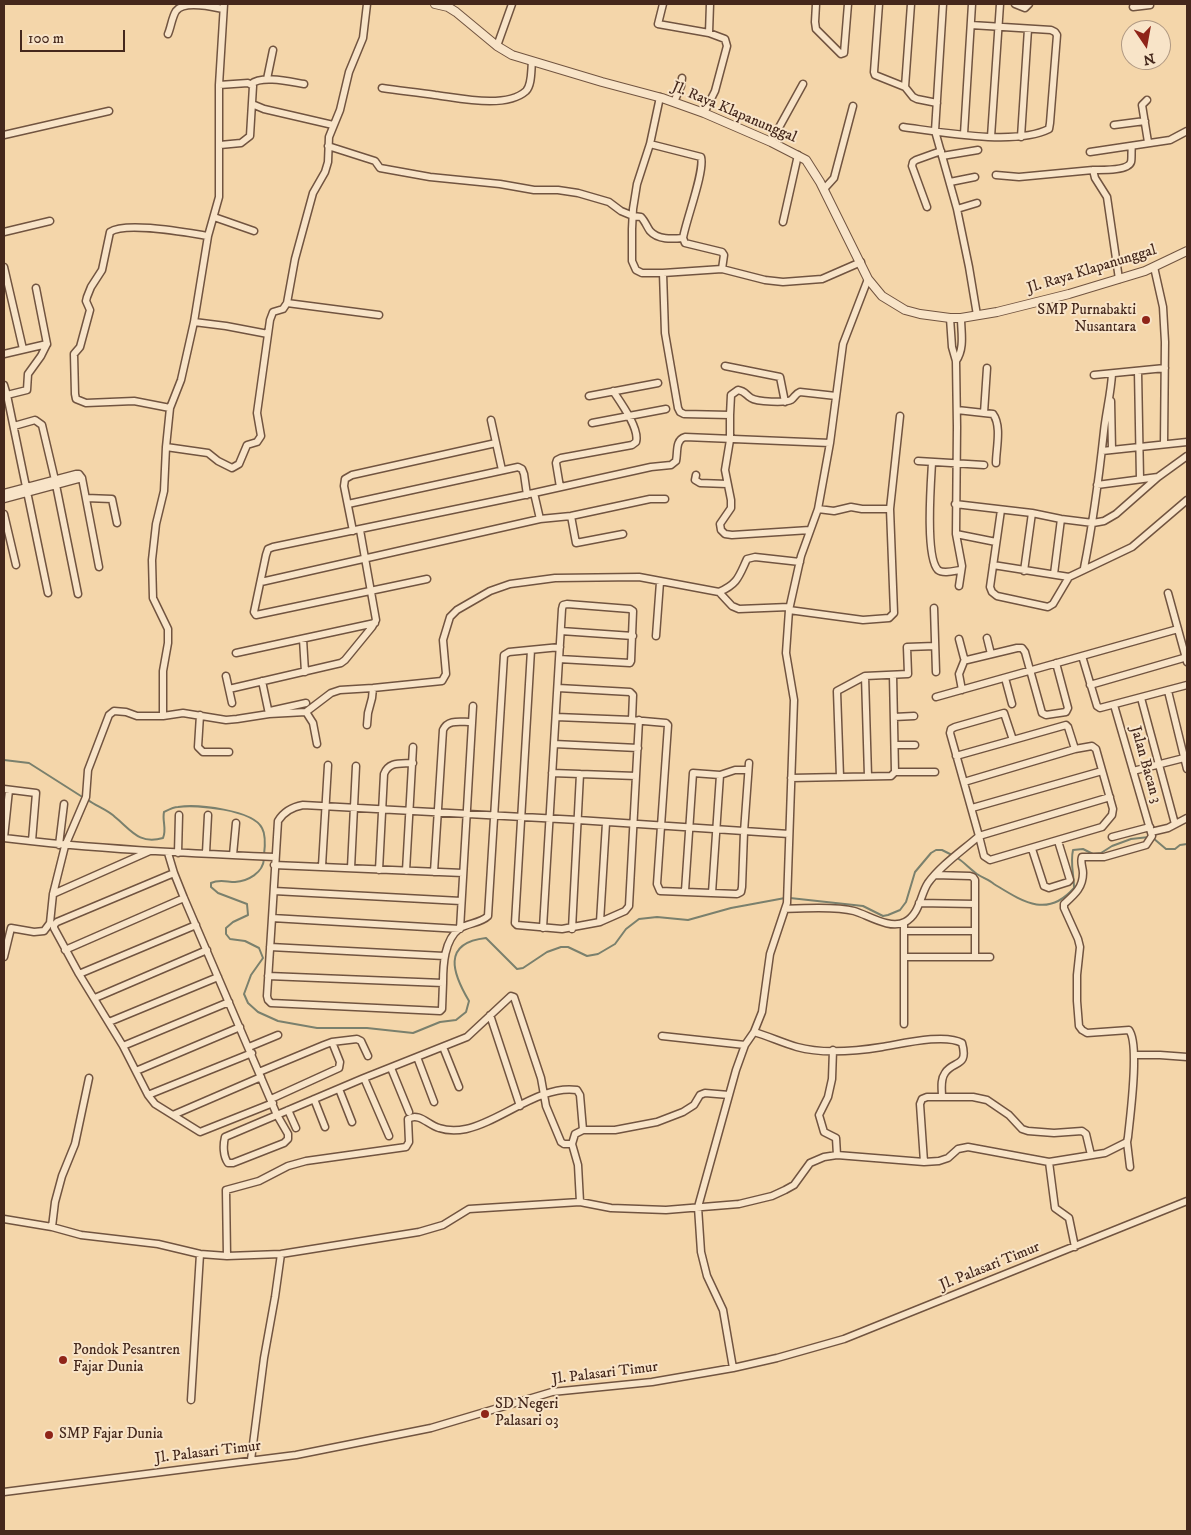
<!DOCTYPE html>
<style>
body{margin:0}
#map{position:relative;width:1191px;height:1535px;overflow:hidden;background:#f4d6aa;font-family:"IM FELL DW Pica",serif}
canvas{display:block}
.frame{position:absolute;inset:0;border:5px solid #45281c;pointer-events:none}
.north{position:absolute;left:1121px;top:20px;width:50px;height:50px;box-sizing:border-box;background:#f8e4c8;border:1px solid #b09983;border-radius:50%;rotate:168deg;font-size:14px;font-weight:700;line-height:20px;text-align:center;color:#45281c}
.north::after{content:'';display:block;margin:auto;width:18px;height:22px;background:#8f2418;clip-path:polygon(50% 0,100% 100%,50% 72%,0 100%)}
.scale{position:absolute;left:20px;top:30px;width:105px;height:22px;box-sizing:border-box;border:2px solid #45281c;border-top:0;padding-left:6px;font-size:15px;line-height:18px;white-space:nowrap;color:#45281c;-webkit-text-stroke:4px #f8e4c8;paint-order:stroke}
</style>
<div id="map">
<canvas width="1191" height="1535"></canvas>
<div class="frame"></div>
<div class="north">N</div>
<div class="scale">100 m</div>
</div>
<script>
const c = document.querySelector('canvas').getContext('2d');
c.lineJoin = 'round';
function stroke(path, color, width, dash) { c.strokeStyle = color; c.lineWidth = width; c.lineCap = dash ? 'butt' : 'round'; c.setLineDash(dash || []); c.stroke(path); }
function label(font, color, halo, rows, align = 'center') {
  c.font = font + ' "IM FELL DW Pica",serif'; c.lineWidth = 4; c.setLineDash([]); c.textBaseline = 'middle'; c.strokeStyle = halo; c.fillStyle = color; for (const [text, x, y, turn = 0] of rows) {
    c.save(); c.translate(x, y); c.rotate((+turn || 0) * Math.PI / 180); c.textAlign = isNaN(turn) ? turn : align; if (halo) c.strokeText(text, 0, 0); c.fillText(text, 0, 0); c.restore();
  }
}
stroke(new Path2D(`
 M4,760L29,763L84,798
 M88,800C96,806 108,810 115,817C131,830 139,845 163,838C167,829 162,821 164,812C168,810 173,807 178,807C197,804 253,810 262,828C266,835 265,847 264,855
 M1153,838L1166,849H1175L1180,845L1187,844
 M956,857C964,862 970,869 977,874C983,878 989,880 994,884C1022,901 1047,919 1074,888C1074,875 1070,863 1073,850L1083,849L1093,854L1101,853L1112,846L1131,839L1149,837
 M264,859C263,873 248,881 235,882C227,882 219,879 211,883V887L218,893L247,904L248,915L233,922L226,928V934L230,939L245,941L259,948L263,958L251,975L244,994L248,1003L258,1012L278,1021L317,1028H367L413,1033L440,1022L456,1020L466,1012L469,1001C453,974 441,943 486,938L517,969L523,968L547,952L561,947H568L587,956L598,954L615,944L626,929L639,919L657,917L688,920L731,908L785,898
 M790,898L863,906L883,916L888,915L900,910L906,902L915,872L931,853L936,850H942L952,855`), '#7a806d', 2);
const minor = new Path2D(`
 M224,4L219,85V197L208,236L194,322L181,380L170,408L166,447L164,491L156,524L152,560L153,598L168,629V643L163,671V716L183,713L226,720L237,719L269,714L306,712L331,693L340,690L373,688L442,681L446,674L443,640L450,617L457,610L490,591L510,584L555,578L639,577L719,592C738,584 739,576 747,559L755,557L800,562
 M663,4L658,24L709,33
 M816,4L815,22L816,29L841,54L844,53L848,4
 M879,4L874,72L875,75L905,87L913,97L917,99L937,103
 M943,4L935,131L957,209L969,267L977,315
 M1015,4L1025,8L1029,4
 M1133,7L1150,5V4
 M168,34C171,27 172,17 176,11C184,0 213,7 223,9
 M497,46L512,4
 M267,79L273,50
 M251,84C262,75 291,82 304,84
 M219,85L248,83L253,86L250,136L241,143L220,145
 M905,87L911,4
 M382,88C400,91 418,92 435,95C459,98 506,109 526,91C532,85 531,70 532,62
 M660,97L650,144L637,184L633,209L632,229V261L636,270L642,273H663L722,269L765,280L783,282L822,279L861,262
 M1147,100L1142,105L1148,142
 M674,102L681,86L682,78
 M252,104L264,109L333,125
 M704,113L715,91L727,46L725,39L709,33L710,4
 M1114,125L1145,121
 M903,127C941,132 1015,146 1049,129L1050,123L1057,35L1055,32L1051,30L971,25
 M964,134L972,4
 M4,135L109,111
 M991,137L1000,4
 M1021,137L1028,29
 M771,142L803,84
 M650,144L701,157C705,171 686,220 683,238L685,243L689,244L722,252L724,255L722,269
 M328,146L375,161L380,168L430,177L500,184L534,190H558L578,193L609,202L621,211L633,216L641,217C645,221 647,227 650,231C658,240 672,239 683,238
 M1090,152L1170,140L1187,131
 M942,156L978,150
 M996,175L1019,177L1093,170
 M950,182L975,177
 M824,189L834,178L853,106
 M927,207L912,166L913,162L916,160L941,151
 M957,209L977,203
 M214,217L254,231
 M783,222L798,155
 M4,232L50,221
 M4,267L23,349
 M1154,267L1163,307L1165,342L1164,444
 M663,273L665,333L678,408L680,412L684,414L730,415V440L725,470L731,500V508L720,524L721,530L725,534L732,535L810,530
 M1119,279L1107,197L1095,178L1093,170C1102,170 1128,171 1131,162C1132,158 1131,151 1132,146
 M287,303L379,315
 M950,318L952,347L956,361L957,427L956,534L962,566L959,586
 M194,322L226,326L268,334
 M4,354L47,344L36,288
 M956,361C965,348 961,332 961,318
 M725,366L780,377L785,402
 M1138,371L1140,479
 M1094,375L1165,368
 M4,385L7,395L48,593
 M7,395L27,390L28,374L41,356L47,344
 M589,396L658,383
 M1111,401L1112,450
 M170,408L134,401L86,403L76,399L75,394L74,354L80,347L90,310L86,301L87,297L91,287L102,270L110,232C126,221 188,233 208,236
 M957,410L993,414C1002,426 996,449 996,463
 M984,413L987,368
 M730,415L731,395L738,390C745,391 746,395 751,398C757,402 786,403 791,400C795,397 795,394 800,392L836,396
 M491,420L502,470
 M592,423L666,409
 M14,426L35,420L42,425L55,480L78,594
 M166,447L208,453L218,461L232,468L239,464L247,445L257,442L261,436L257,413L270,320L273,312L283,309L287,303L295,259L313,193L325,172L328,162L329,137L340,110L349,72L363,38L367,4
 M1102,451L1187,442
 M918,461L984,465
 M932,463C931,481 925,557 938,570C943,574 954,571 960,570
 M696,475L695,480L700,483L727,484
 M82,478L99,567
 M1097,485L1158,477
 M560,487L556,463L557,460L561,458L632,445L636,442C640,429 621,403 613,391
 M4,493L76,474H79L82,478L4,499
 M534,493L540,519
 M86,498L112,499L117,523
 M348,504L518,467L522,469L524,474L527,495
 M955,504L1032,513L1061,519L1093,523L1104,521L1116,514L1158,477L1187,456
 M818,509L834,511L851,507L862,509H890
 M1001,510L990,587L992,592L997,596L1048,607L1053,604L1069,577L1132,547L1187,500
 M4,514L16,565
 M571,516L576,543L623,534
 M353,531L344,486L345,479L352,475L496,443
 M956,534L996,542
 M993,565L1069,577
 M1084,568C1093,523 1099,477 1104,431C1106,412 1111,393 1112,374
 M1024,571L1032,513
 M1054,574L1061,519
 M427,579L256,615L254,612L266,555L268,549L273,547L534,493L651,467L671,465L676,461C678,452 675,440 685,437L830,443
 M261,582L540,519L571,516L650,499H665
 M719,592L732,606L739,609L789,607
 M1168,593L1187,662
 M934,608L936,672
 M789,610L863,620L889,618L894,613L890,509L900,416
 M561,631L633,636
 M656,636L660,582
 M987,638L991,654
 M303,639L305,672
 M959,639L964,658L967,660L1017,648H1022L1025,652L1042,713L1046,715L1066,712L1068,708L1056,663
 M531,650L515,923L517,925L562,929L600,922L606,823
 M236,653L375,623
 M1082,656L1097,706L1100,708L1187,685
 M226,676L232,703
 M865,676L868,776
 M1005,678L1012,704
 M262,681L269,714
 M1090,685L1187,657
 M558,688L630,692L633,695L632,720L666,723L668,725L657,884L660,891L737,894L741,892L742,887L744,832L749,763
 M229,689L341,663L345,660L372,627L376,620L360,530
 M962,690L959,674L965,659
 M1168,691L1187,769
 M936,697L1178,629
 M1141,698L1175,824
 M473,706L460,929L272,918L278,821C284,811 292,807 303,805L578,820L789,834
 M270,711L306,703
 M306,712L313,723L317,744
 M200,715L198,747L203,752H229
 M556,717L632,720
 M894,717L914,716
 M367,725L368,713L372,698L373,688
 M554,744L638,748
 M895,745H915
 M956,756L1013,740
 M1133,771L1184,758
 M895,772H935
 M552,773L636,776
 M840,777L837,691L865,676L908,674L907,647L935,646
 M791,778L891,776L895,772L893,675
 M964,782L1075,749
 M4,789L36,793L32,841
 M972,808L1102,771
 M1151,832L1168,828L1187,818
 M1112,837L1150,827
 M4,838C94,849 184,853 275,857
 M4,838L9,790
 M59,845L64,804
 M1032,849L1044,886L1049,888L1068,882L1070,880L1058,841
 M168,853L174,873L184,898L277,1115L288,1134V1139L284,1143L233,1163H228C223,1156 223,1145 225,1137L364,1078L467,1037L511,996L514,997L541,1078L546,1106L561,1142L564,1144H572
 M178,853L179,815
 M206,853L208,815
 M233,855L236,823
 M274,865L463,873
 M322,866L328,765
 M351,868L356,766
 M379,870L384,774C389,761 401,764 413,763
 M406,871L413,747
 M434,872L443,730C448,719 460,722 471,722
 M174,873L57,922L54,925V928L79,974L123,1046L148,1095L155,1104L200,1132L273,1103
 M935,875L970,876L973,877L975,880V957
 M274,891L461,901
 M685,891L693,773L720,775L735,770H748
 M712,893L720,775
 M53,894L150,851
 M919,903L975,904
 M785,909C804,908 836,906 854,911C868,915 890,930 905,922C920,914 920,895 928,883C941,865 962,851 979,836L950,733L951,729L955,727L1004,713L1013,740L1066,725L1068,727L1075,749L1092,746L1096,749L1113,809L1112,815L1102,827L990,860L984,856L979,836L1110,797
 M272,918L267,996L268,1000L271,1003L440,1011L442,1009L443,983
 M600,922L625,911L629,906L639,720
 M904,923V1024
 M543,928L562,609L563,605L567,604L630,609L633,611L631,661L630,663L559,659
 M572,929L580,774
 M904,931H975
 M270,947L444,956
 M65,950L184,898
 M4,957L11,928L34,932L44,931L50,923L53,894L65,846L86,797L88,770L109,715L114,711L126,712L137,716H163
 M904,957H990
 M79,974L196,925
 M268,976L443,983C443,965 444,940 460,928C469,923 481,923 488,916L504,655L509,652L560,647
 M95,998L207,950
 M490,1015L520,1106
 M109,1022L218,977
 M754,1032C768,1036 783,1043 797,1047C822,1054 857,1051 882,1047C901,1044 945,1033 962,1043C969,1068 953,1060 945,1073C940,1080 942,1089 942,1097
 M662,1036L745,1045
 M123,1046L229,1002
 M249,1047L278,1035
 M443,1047L459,1087
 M833,1050L832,1079L828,1097L819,1115L824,1132L836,1138L837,1155
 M1134,1055H1160L1187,1057
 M417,1057L434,1102
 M391,1068L409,1112
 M136,1071L240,1027
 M259,1072L324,1045L332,1042L357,1039L361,1041L368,1056
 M364,1078L389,1136
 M339,1089L352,1122
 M148,1095L252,1053
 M271,1099L339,1068L340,1062L332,1042
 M314,1099L325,1127
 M288,1110L296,1128
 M173,1115L261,1077
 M1127,1142L1130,1167
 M924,1162L920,1104L922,1099L927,1097H973L987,1100L1009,1115L1022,1129L1028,1131L1054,1133L1082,1131L1086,1134L1091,1155
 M1049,1162L1055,1208L1069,1218L1075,1247
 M580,1202L578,1165L572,1144L575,1134L583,1130H615L657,1122L683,1112L694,1105L700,1095L705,1093L729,1095
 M4,1219L52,1227L81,1235L158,1244L200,1254L227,1256L281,1254L419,1232L443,1225L469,1209L580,1202L611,1208L666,1210L739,1204L772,1196L785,1190L794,1185L810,1163L824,1157L837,1155L924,1162L939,1161L948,1158L958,1149L968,1147L1049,1162L1105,1153L1127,1142L1128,1137C1130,1117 1140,1044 1129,1030L1087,1033L1082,1030L1079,1026L1077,1001V975L1080,947L1078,939L1064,908V904C1074,895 1083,888 1083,873C1083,867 1080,863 1082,857H1104L1146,845L1152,836L1114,705
 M52,1227L55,1202L62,1176L75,1144L89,1078
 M227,1256L226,1190L259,1181L288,1166L306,1161L406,1147L409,1142L408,1119C419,1112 428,1125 439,1128C448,1131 456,1131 466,1129C500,1122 541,1084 577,1090L580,1095L583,1130
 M733,1368L723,1310L707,1276L701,1252L698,1207L736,1070L745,1045L754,1032L762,1012L770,954L787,903L794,700L786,653L789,610L801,556L818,509L830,443L843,344L868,279
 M191,1400L200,1254
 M251,1460L264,1358L275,1297L281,1254
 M4,1492L296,1455L431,1428L552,1392L652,1382L733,1368L777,1358L844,1339L1187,1201`);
const tertiary = new Path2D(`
 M435,4L448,7L456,12L497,46L512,55L602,82L662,98L704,113L771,142L806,160L820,182L868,279L882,296L905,310L920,314L950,318H961L997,312L1069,294L1145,271L1187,251`);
stroke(minor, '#715440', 9);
stroke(tertiary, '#715440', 10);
stroke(minor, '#f8e4c8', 6);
stroke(tertiary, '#f8e4c8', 8);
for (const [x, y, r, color] of [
 [1146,320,5,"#8f2418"],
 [63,1360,5,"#8f2418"],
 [485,1414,5,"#8f2418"],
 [49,1435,5,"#8f2418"]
]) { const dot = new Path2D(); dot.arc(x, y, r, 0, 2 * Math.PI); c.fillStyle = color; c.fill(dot); stroke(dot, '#f8e4c8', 2); }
label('15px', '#45281c', '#f8e4c8', [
 ["Jl. Raya Klapanunggal",734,113,23],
 ["Jl. Raya Klapanunggal",1092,270,-17],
 ["Jalan Bacan 3",1145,765,74],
 ["Jl. Palasari Timur",990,1267,-22],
 ["Jl. Palasari Timur",605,1374,-7],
 ["Jl. Palasari Timur",208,1453,-7]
]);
label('15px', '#45281c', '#f8e4c8', [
 ["SMP Purnabakti",1136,311,"right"],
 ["Nusantara",1136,328,"right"],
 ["Pondok Pesantren",73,1351],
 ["Fajar Dunia",73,1368],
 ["SD Negeri",495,1405],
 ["Palasari 03",495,1422],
 ["SMP Fajar Dunia",59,1435]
], 'left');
</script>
